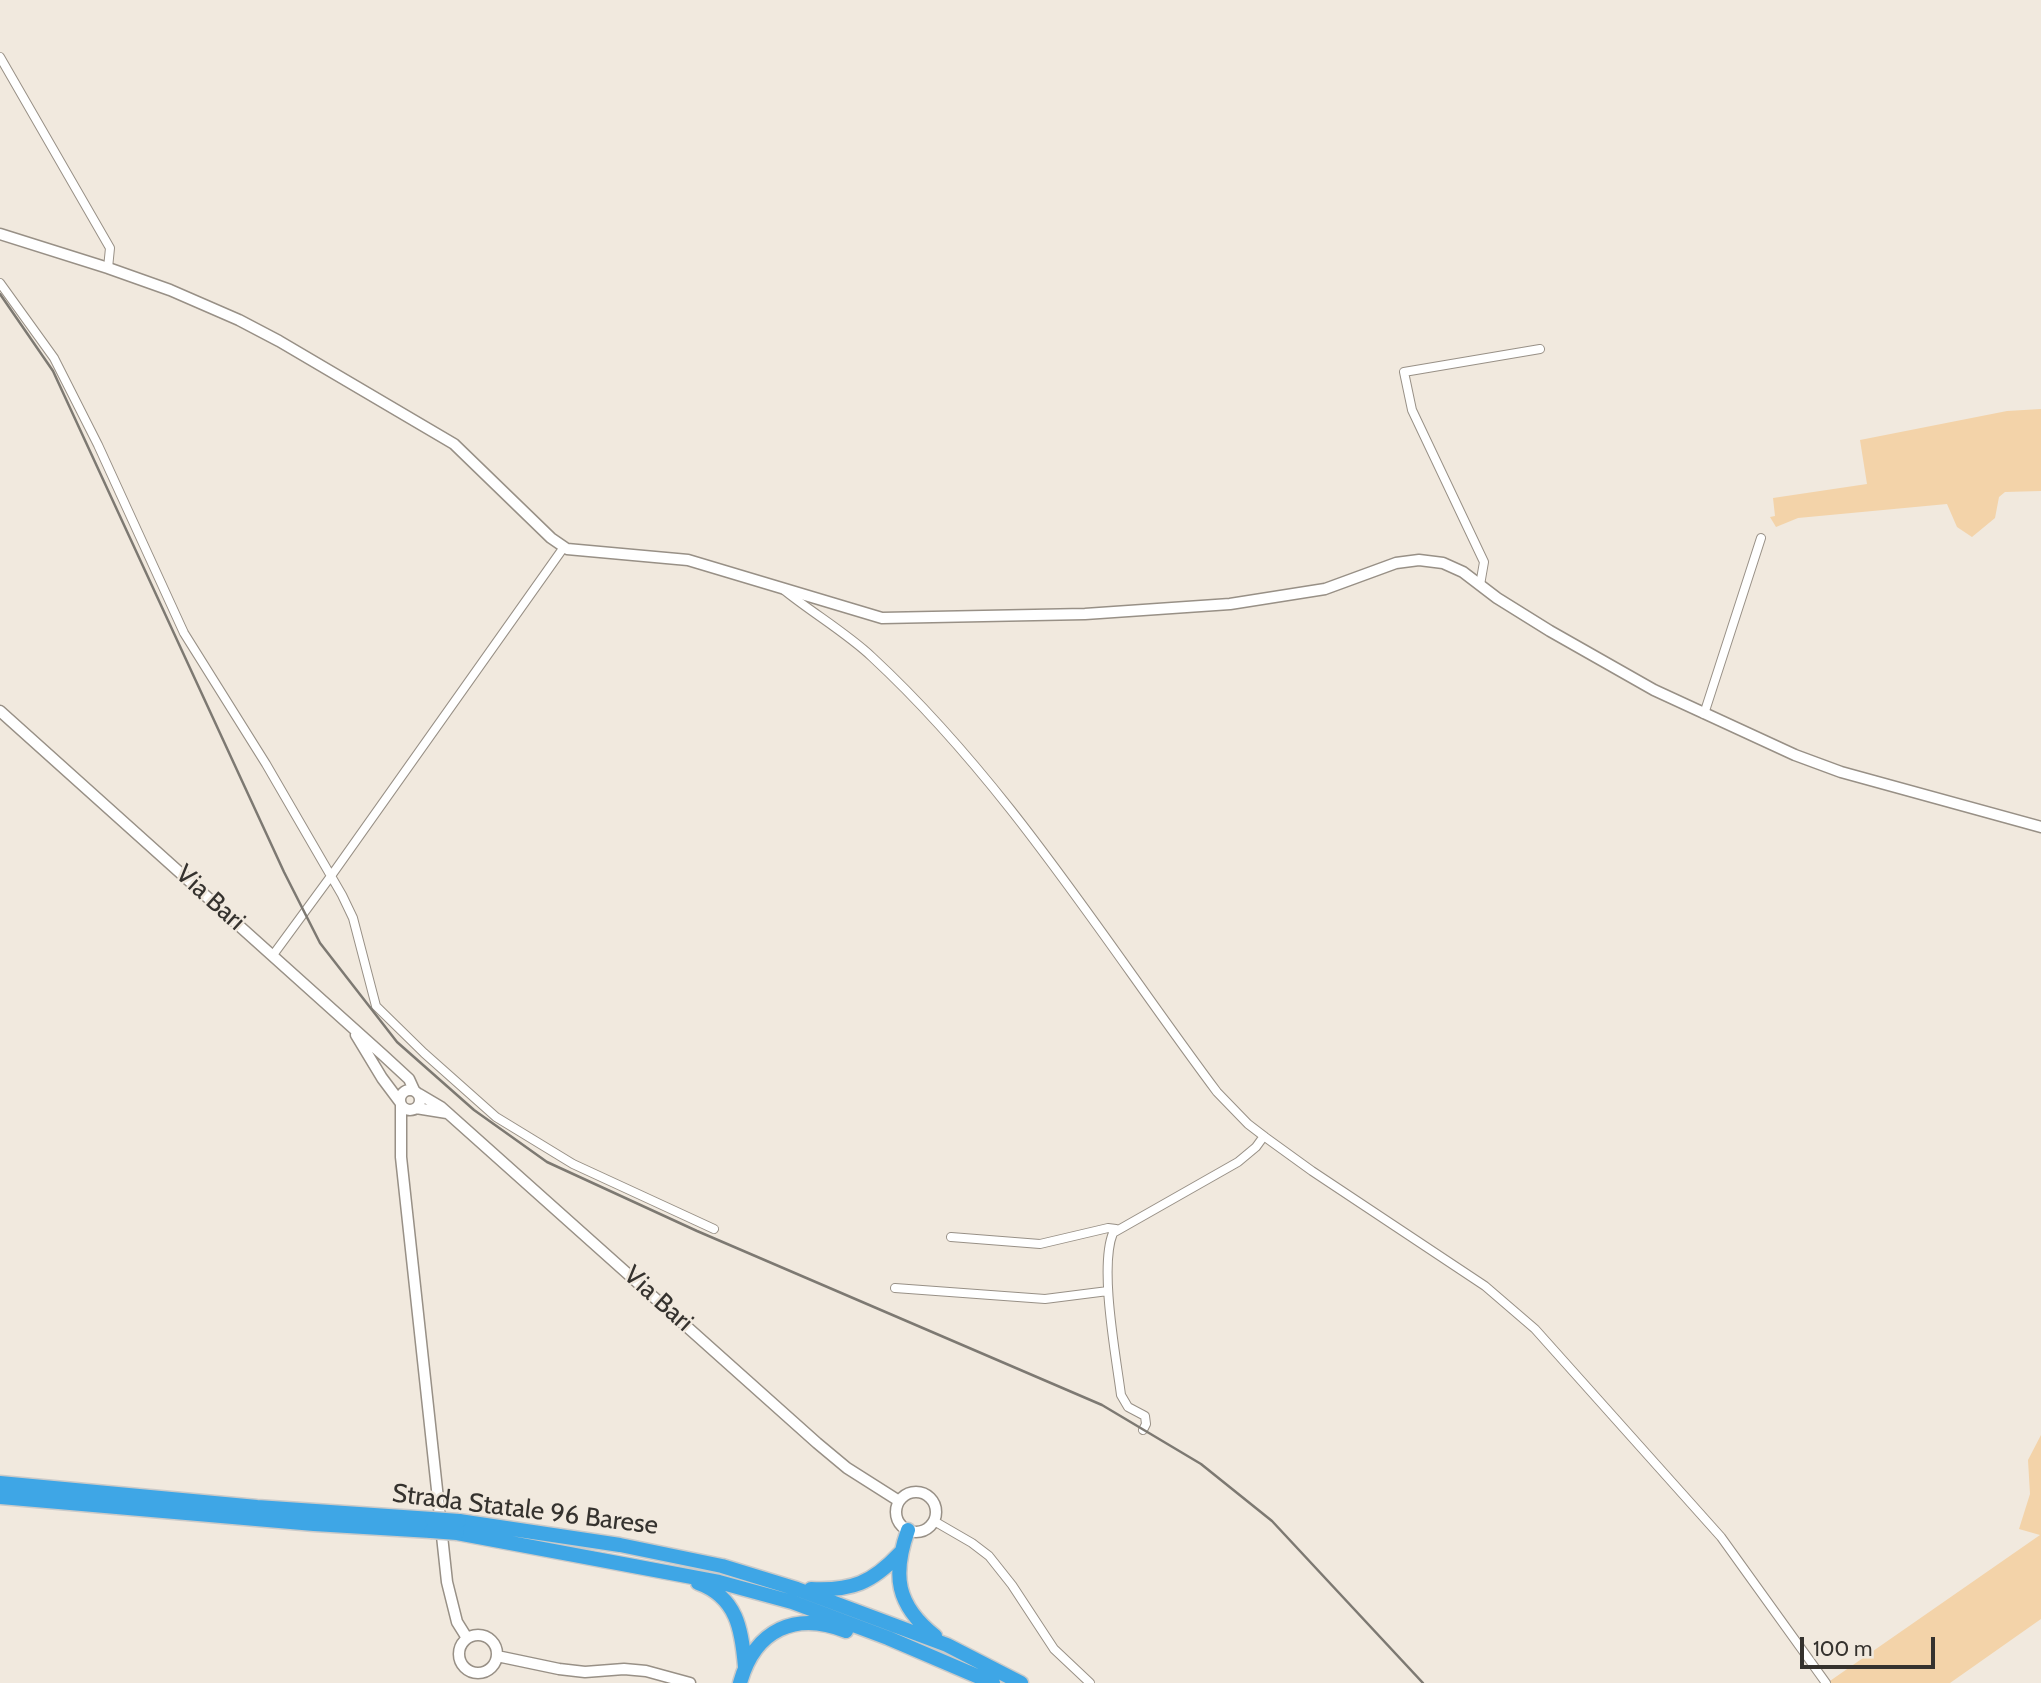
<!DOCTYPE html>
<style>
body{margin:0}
#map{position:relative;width:2041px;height:1683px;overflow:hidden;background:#f1e9de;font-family:Cabin,sans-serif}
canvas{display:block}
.scale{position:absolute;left:1800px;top:1637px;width:135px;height:32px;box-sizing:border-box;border:4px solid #35322e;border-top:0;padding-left:9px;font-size:21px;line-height:24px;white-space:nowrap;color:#35322e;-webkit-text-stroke:5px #f1e9de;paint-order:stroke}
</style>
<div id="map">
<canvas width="2041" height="1683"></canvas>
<div class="scale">100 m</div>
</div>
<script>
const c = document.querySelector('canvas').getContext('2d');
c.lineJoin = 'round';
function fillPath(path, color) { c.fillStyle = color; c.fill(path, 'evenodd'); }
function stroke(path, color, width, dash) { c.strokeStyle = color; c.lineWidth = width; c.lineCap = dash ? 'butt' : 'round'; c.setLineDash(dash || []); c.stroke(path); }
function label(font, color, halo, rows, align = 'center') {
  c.font = font + ' Cabin,sans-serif'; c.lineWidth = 5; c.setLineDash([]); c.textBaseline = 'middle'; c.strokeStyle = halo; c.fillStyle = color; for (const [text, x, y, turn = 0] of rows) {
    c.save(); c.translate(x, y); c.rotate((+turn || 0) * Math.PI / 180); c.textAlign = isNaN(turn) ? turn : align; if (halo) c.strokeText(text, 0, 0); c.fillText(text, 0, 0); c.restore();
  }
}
fillPath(new Path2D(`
 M2041,409V491L2005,492L1999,497L1995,518L1972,537L1957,527L1947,504L1798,518L1776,527L1770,517L1775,516L1773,498L1867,484L1860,440L2007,411Z
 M2041,1435V1619L1950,1683H1827L2040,1535L2019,1529L2030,1494L2028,1460Z`), '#f3d3a9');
const street = new Path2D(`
 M0,57L110,248L108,268
 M0,283L54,358L98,445L184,633L266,764L342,895L353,918L376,1006L424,1053L496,1117L573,1164L714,1229
 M1480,585L1484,562L1412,410L1404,372L1540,349
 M784,590C811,612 848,634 872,657C1008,783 1107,945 1217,1092L1248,1124L1265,1137L1312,1171L1485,1286L1535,1329L1721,1537L1826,1683
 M1704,714L1761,538
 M273,955L331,876L564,547
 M951,1237L1040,1244L1108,1228L1116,1229
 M895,1288L1045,1299L1108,1291
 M1143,1430L1146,1424L1145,1416L1128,1407L1121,1395C1116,1356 1099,1267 1113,1233L1238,1162L1256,1147L1264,1136
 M934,1521L972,1543L989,1556L1012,1585L1054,1649L1090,1683`);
const secondary = new Path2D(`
 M0,234L108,268L170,290L239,320L279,341L454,444L551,538L567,549L688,560L882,618L1085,614L1230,604L1325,589L1396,563L1419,560L1443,563L1463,572L1497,598L1550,631L1654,690L1795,755L1841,772L2041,827
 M0,711L383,1055L409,1079L414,1090
 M356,1035L382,1078L400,1102
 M400 1100a10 10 0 1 1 20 0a10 10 0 1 1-20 0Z
 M419,1094L441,1107L817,1443L847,1468L899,1501
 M401,1105V1157L447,1582L457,1622L467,1638
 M416,1108L447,1113
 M896 1512a20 20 0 1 1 40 0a20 20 0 1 1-40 0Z
 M459 1654a19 19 0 1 1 38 0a19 19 0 1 1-38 0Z
 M497,1656L559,1669L585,1672L624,1669L646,1671L690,1683`);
const highway = new Path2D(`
 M0,1483L257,1507L432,1519
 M0,1497L314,1524L431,1531
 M459,1521L620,1545L722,1566L797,1589L947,1645L1021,1683
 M908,1530C892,1575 896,1605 935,1636
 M457,1533L719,1582L792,1602L888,1638L993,1683
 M698,1583C737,1597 742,1630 745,1667
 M811,1589C852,1591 872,1583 900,1553
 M740,1683C755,1629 796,1611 846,1631`);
stroke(street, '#989086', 10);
stroke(secondary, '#989086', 13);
stroke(highway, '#cacac9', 17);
stroke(street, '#fff', 8);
stroke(secondary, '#fff', 10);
stroke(highway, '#3ea6e6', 14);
stroke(new Path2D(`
 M0,294L53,371L284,872L320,943L397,1042L474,1110L547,1162L697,1231L1102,1405L1201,1464L1272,1521L1423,1683`), '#7d7972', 2.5);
const highwayBridge = new Path2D(`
 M432,1519L459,1521
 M431,1531L457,1533`);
stroke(highwayBridge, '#cacac9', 17, []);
stroke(highwayBridge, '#3ea6e6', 14);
label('26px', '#35322e', '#f1e9de', [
 ["Via Bari",210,898,42],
 ["Via Bari",658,1299,42],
 ["Strada Statale 96 Barese",525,1510,7]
]);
</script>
